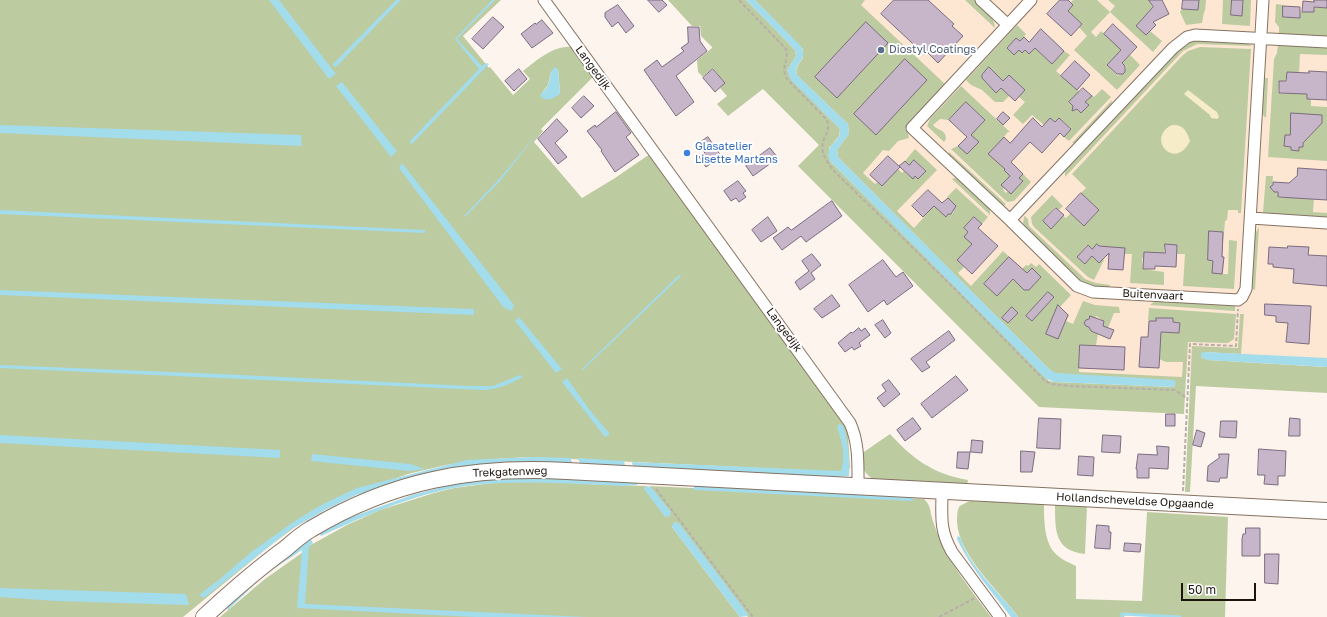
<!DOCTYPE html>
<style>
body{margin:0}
#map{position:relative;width:1327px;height:617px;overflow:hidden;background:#fdf4ed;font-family:"Golos Text",sans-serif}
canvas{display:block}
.scale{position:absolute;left:1181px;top:583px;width:75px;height:18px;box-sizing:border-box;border:2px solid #1c150e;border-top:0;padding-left:5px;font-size:12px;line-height:14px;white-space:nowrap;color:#1c150e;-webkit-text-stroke:3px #fff;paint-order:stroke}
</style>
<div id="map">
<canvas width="1327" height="617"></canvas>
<div class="scale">50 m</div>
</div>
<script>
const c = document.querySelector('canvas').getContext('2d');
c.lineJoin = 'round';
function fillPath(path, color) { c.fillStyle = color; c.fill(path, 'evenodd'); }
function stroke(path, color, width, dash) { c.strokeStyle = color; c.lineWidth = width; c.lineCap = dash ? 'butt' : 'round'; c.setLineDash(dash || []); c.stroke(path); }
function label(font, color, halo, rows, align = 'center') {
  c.font = font + ' "Golos Text",sans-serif'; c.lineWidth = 4; c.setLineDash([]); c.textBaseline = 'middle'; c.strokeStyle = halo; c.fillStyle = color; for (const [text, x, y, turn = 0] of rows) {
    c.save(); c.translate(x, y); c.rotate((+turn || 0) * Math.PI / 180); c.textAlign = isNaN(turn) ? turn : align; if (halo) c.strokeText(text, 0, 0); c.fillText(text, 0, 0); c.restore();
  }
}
fillPath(new Path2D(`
 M749,0H1327V363L1210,357L1174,384L1053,377L831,157Z`), '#fde7d3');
fillPath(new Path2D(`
 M0,0H501L463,36L489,68L490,67L513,95L530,79L523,71C539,59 553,45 574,47L595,75L541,129L543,131L534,142L582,198L615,178L650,154L838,412L846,427L848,435L850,468L846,472L529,457L480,460L446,465L408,474L369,488L306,519L272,544L183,617H0ZM558,69L560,94L542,93L548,85L551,72Z
 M668,0H746L795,50L796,56L787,70L823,112L840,129L839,136L829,148L830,161L1049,381L1054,382L1174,387L1175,385L1053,373L838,157L837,150L849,134L848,124L797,75C795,68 799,64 803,58V49L755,0H865L861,5L945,84L905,129L908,132L909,138L898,141L889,151L883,150L863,173L875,184L877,182L882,186L898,169L902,173L904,171L913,179L915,176L918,179L926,170L914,160L909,165L905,161L915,149L937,170L897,211L914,228L934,206L946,217L949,213L952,214L954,211L953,209L956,206L947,197L956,188L988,217L982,224L974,217L964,228L968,232L972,244L957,260L964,267L958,273L971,286L1003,251L1022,269L1026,265L1028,266L1031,263L1036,267L1039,264L1071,295L1060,307L1069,315L1066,321L1073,324L1083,301L1095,305L1119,307L1120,313H1114L1108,328L1103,326L1104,321L1096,316L1095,318L1090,316L1089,320H1086L1085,325L1090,328L1091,331L1098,334L1096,345H1080L1079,372L1182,377L1183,362H1166L1159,359L1156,332L1179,333L1180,326L1173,322L1172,318H1157L1156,321H1149L1148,319L1149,308L1236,314L1234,339L1228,343L1188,342L1184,414L1039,407L798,166L819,145L763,89L728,116L717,104L727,96L720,88L725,83L713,68L703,77L698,72L697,60L712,48V47L701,36L700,26H692Z
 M965,0H975C984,9 994,15 995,28Z
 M1073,0H1097L1110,12L1115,6L1108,0H1149L1153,8L1136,26L1146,35L1150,31L1162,41L1153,52L1110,12L1091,32L1096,37L1101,31L1122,50L1107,65L1118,76L1121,73L1123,74L1125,72L1124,69L1127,67L1122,63L1130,55L1140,65L1117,90L1074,50L1087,36L1079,27L1068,11L1073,5L1071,2Z
 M1199,0H1206L1205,11L1204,12L1202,23L1186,25L1180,12L1182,9L1198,10Z
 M1223,0H1232L1231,15L1242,16L1243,0H1251L1250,26L1222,24Z
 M1276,4L1283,5V17L1299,18L1300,12H1313L1314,7L1327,8V37L1279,35V27L1275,22Z
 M1017,25L1026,34L1020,41L1016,38L1007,48L1014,55L1019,50L1022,53L1025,50L1029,54L1035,48L1052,63L1064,51L1070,55L1056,71L1080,92L1073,106V108L1075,110L1077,109L1081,113L1089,105L1085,102L1092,95L1094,97L1102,89L1111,97L1069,141L1064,137L1071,128L1059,118L1055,122L1044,125L1032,115L1023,124L1013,115L1025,102L1019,97L1015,101L1009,96L1003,102H995L982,90L971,85L966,80Z
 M1194,40L1244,42L1252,46L1197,44L1183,51L1065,177V170L1175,52L1188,42Z
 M1278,44L1327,47V55L1300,54L1299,75L1296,73L1287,72L1286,79L1284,81H1279L1278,93L1283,94L1308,86L1311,99V106L1327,107V161L1268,157L1274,59L1277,53Z
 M1200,47L1251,49L1241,213H1238V210H1228L1227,220L1225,221L1222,256L1224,257L1223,274H1228L1229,240L1237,241L1234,289L1183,286L1185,254H1177V245L1165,244L1164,254L1144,252V258H1142L1143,269L1164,272V285L1130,283L1132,254H1124L1109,247V256L1092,249L1087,245L1077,257L1085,264L1092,256L1099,263L1103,259L1104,260L1094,280L1088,277L1034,227L1032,224L1031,217L1052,195L1063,206L1059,210L1055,207L1043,221L1051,229L1063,216L1066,218L1071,213L1084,226L1099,210L1081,193L1086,188L1072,174L1182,56L1188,51Z
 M1265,78H1268L1266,118L1263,115L1262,112L1264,80Z
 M961,86L1010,132H1008L989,154L1005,169L1004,170L1010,176L1001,185L1004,188L1003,190L1006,193L1008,191L1011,194L1023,181L1019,178L1023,174L1031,182L1014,201L1007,202L1005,200L951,149L958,146L967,154L979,142L971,135L978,119L981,116L966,102L949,120L940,119L933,125C938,131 946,129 946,139L944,142L927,126L930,119Z
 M1112,100L1111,106L1076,143H1072Z
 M949,152L1006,204L1003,206L949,157Z
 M1266,176H1273L1272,191L1277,192L1278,194V198H1285L1286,194L1314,199L1313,212L1327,213V217L1268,214L1263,212Z
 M954,178L959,179L989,207L990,210V215L952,179Z
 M1025,216L1028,219L1029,226L1085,279L1096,283L1110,285L1109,287C1101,291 1089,286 1082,282L1026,229L1023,223L1024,217Z
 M1259,227L1255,290L1251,288L1255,234Z
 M1155,301L1235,306V311L1150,305Z
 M1240,314H1244L1241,354L1204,352L1201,357L1208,360L1327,367V393L1196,386L1190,492H1185L1192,346L1238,348Z
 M890,434C913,459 933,474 968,480L967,485L876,481C863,473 863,469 861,454Z
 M541,480L586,484L646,486L645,487H651L649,486L924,499C931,506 930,510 932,518C933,522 935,526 936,530C948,562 971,590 991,617H747L748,616L675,522L672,527L740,617H220L265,579L306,550L309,546L347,525L380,510L434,493L454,488L500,482Z
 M970,501L1044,504C1044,519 1044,540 1054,552C1060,559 1068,562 1076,566V599L1142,601L1147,512L1228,517L1225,617H1179L1125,615L1124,617H1018C999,590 959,557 957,522C957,517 957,511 959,507C962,504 966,503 970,501Z
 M1055,505L1087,506L1085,554C1055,551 1055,531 1055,505Z`), '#bdcba1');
fillPath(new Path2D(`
 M1188,90L1214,110L1217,112L1219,117L1217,119L1211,118L1210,115L1184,94Z
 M1172,125C1183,124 1187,131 1190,141C1175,172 1145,138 1172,125Z`), '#f6ecc7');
fillPath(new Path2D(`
 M269,0H279L336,74L329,79Z
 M396,0H401L336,67L332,65Z
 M492,0H495L457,39L482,66L486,63L489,64L412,144L409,142L479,69L455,39Z
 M746,0H755L801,46C809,61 793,62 797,75L848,124L849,134L837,150L838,157L1050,370L1056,373L1174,380L1176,383L1174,387L1054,382L1045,378L830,161C823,143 842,143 840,129L791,80L787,70L796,56L795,50Z
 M555,67L558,69L560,94C554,98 546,103 540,96C542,92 546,90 548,85C551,78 549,72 555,67Z
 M342,82L397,151L391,157L336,86Z
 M0,125L301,135L302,146L0,133Z
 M540,130L501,180L465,217L464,216L500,178Z
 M402,163L514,305L512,311L504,308L399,168Z
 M0,210L425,230V233L0,214Z
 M679,275L681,276L583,370L582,369Z
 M0,290L474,309V315L0,295Z
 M519,317L562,369L556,373L515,321Z
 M1204,352L1327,358V367L1207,360L1201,357V353Z
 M0,365L220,374L469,386H493L520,375L523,377C510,384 499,389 484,390L0,368Z
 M567,378L589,409L609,433V435L605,437L562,382Z
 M839,424L843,425C848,442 850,458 849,476L837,477L633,467L632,462L841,471C846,456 842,442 837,427Z
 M0,435L280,450V458L0,443Z
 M312,454L410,464L425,469L410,471L311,461Z
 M533,457L571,458L572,464L526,462L465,466L356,495L325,510L290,530L204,598L199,595L221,578L250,553L293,522L323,504L357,488L467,460Z
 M578,458L624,461L625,466L580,464Z
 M528,476L638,481L637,485L622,486C573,484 523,480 474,485C420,491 369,514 321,536L320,534L346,519L412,495L438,488L473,481Z
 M694,485L913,498V501L694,490Z
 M646,486L651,487L671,512L670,516L665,517L644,489Z
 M675,522L679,523L748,614V616L740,617L672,527V525Z
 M958,536L960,537C970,568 999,591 1018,617H1011C992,592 970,567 957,539Z
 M311,539L313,544L309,546L305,604L587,617H475L297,608L302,550L263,576L228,610L224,605L277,561Z
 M0,588L186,594L189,605L56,601L0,597Z`), '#a3dceb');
stroke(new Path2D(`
 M1122,617V614L1180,617`), '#a3dceb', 3);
const building = new Path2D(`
 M648,0H662L667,5L659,12Z
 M894,0H928L954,24L952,26L963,36L938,63L927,52L925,55L881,14Z
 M1060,0H1068L1073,5L1068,11L1082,24L1071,36L1047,14Z
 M1149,0H1162L1169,14L1153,22L1156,25L1146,35L1136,26L1153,7Z
 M1183,0H1199L1198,10L1182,9Z
 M1232,0H1243L1242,16L1231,15Z
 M1314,0H1327V8L1314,7V12H1302L1303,1L1314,2Z
 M618,5L634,26L626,33L618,22L612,27L605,17V13Z
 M1283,6L1300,7V18L1283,17Z
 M493,17L504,27L483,49L472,39Z
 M542,20L553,33L532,48L521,34L535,23L536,24Z
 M866,22L888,43L837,98L815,77Z
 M1113,24L1137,47L1122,63L1125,66V72L1123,74H1117L1107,65L1121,50L1104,34Z
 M688,27H699L700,41L707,51L676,76L694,102L676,116L644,70L657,60L662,67L684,51L681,48L688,43Z
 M1041,29L1064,51L1052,64L1035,48L1029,54L1025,50L1022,53L1019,50L1014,55L1007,48L1016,38L1020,41L1024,37L1029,42Z
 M905,59L927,80L876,135L854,114Z
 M1075,61L1090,75L1077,90L1061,76Z
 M989,67L1003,81L1009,75L1025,90L1015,101L1001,88L996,93L982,78V75Z
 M519,69L527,79L514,91L505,81Z
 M713,69L725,83L715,92L703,78Z
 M1309,71L1327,72V100L1307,99V94L1279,93V81H1286L1287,72L1309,73Z
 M1083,88L1092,96L1085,102L1089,105L1081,113L1077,109L1072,111L1073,106L1069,102Z
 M584,96L594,106L581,118L572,108Z
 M966,102L985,120L971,135L979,142L967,154L958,146L967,137L949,120Z
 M616,112L631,133L626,137L639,155L615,172L601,151L602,150L587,131L595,125L596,127Z
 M1003,112L1010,118L1003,125L997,119Z
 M1291,113L1322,115V123L1303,143V147H1299V151L1291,150V147L1284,146L1285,135H1290Z
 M1033,118L1042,127L1050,118L1055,122L1059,118L1071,129L1064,137L1060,133L1042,153L1030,142L1011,162L1023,174L1019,178L1023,181L1011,194L1001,185L1010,176L1004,170L1005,169L988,154L1004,137L1010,143Z
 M557,119L568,131L555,143L567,157L558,164L538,139Z
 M708,137L721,156L706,167L699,157L705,153L698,144Z
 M770,148L778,158L753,176L746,166Z
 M888,156L900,167L882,186L870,175Z
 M914,160L926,171L918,179L915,176L913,179L899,166L905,161L909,165Z
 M1298,168L1327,170V200L1278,197V192H1274L1270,187L1273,185V182L1289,183L1297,176Z
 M738,181L746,191L743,193L746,197L739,202L736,198L731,201L724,191Z
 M928,190L942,203L948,198L956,206L951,214H948L946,217L934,206L923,217L912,206Z
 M1081,193L1099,210L1084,226L1066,209Z
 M832,201L842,216L806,242L801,236L782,250L773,238L788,227L791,230Z
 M1056,208L1064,215L1051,229L1043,221Z
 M768,217L777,231L761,242L752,230Z
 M974,217L982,224L978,228L998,246L972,274L957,260L972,244L964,237L968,232L964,228Z
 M1209,231L1223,232L1222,257H1224L1222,274L1212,273L1213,261L1208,260Z
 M1097,244L1099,246L1125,248L1123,270L1108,269L1109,253L1099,263L1092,256L1085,264L1077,257L1088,245L1092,249Z
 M1165,244L1177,245L1176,267L1155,266V269H1143L1144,252L1165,253Z
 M1288,246L1309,247L1308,255L1327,256V286L1293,283L1294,269L1273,267V264H1268L1269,247L1287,248Z
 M812,254L821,265L811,273L815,279L800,290L795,282L809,271L802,261Z
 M1009,257L1027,273L1032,268L1041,277L1029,290H1024L1013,279L997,296L984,284Z
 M883,260L896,277L903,272L913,286L887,305L884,300L868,312L849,285Z
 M1048,292L1054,297L1032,321L1026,316Z
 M832,295L840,306L822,318L814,309Z
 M1265,304L1311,306L1309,344L1286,342L1288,323L1276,322V316L1265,315Z
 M1058,305L1068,315L1058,339L1046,334Z
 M1012,307L1018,313L1008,323L1002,318Z
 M1090,316L1104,321L1103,326L1114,330L1110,339L1091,331L1089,327L1086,326L1084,323L1086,320L1089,319Z
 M1156,318H1173V322L1180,323L1179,333L1161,332L1159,368L1139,367L1141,337H1148L1149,321H1156Z
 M883,320L891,333L885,338L875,325Z
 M859,328L861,331L865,328L870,335L859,343L861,346L854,350L852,347L845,352L838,343L851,332L852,333Z
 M949,331L955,340L926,362L930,367L922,372L911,359Z
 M1080,345L1125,347L1124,370L1079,368Z
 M956,376L968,390L932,418L921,404Z
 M889,380L900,394L884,407L877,398L886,391L882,385Z
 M1166,414H1175V426H1166Z
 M913,418L921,429L905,441L897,430Z
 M1039,418L1061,419L1060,449L1037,448Z
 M1290,418L1300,419V436H1289Z
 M1221,421H1237L1236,438L1220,437Z
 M1197,430L1205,433L1201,447L1193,445Z
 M1103,435L1121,436L1120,453L1102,452Z
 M972,440L983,441L982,453L971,452Z
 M1157,446L1169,447L1168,469L1149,468V478H1137V469H1136L1138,454L1157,455Z
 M1259,449L1286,451L1285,476H1278V485L1264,484L1265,475H1258Z
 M1021,451L1035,452L1032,472H1021Z
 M958,452H970L968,469L957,468Z
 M1219,454H1229L1227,478H1220L1219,482L1207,481L1208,466L1219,458Z
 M1079,456L1094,457L1093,476L1078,475Z
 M1097,525L1109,526V532H1111L1110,549L1095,548Z
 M1246,528H1260V556H1242V539L1243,534H1245Z
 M1125,543L1141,544L1140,552L1124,551Z
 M1265,554H1279L1278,584L1265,583Z`);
fillPath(building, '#c7b5c9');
stroke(building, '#7c6c7f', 1);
const street = new Path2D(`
 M544,0L850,423C859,443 858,464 858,486
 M981,0L1008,25
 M1031,0L912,128L1010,220L1077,286L1093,292L1238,300L1242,297L1246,289L1263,0
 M1251,218L1327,223
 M1010,220L1173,48L1187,37L1195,35L1327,42
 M942,491C942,516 939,529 952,552L1000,617`);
const secondary = new Path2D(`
 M204,617C230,593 256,570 285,549C293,542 302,534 311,529C393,480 472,466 567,471L1327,511`);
stroke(street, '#857262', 13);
stroke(secondary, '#857262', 18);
stroke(new Path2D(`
 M739,0L786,49C789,62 780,66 787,79L827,120C830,132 826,132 823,142C820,153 828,163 834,171L957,291L1045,381L1052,384L1069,386L1175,390L1188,399
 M656,489L753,617
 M1183,491L1190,344L1236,346L1238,309
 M939,617L975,598`), '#b8afa8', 2, [4, 2]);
stroke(street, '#fff', 11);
stroke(secondary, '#fff', 16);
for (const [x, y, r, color] of [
 [881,50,4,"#5c6f8a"],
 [687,153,4,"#3f7fe0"]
]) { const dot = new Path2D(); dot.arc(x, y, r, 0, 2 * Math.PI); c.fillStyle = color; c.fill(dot); stroke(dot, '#fff', 1.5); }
label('11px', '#4e5e75', '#fff', [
 ["Diostyl Coatings",889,50]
], 'left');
label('11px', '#1c150e', '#fff', [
 ["Langedijk",593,68,54],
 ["Buitenvaart",1153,295,3],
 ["Langedijk",784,330,54],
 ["Trekgatenweg",510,472,-2],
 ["Hollandscheveldse Opgaande",1135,501,3]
]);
label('11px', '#366cbe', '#fff', [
 ["Glasatelier",695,147],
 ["Lisette Martens",695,160]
], 'left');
</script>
